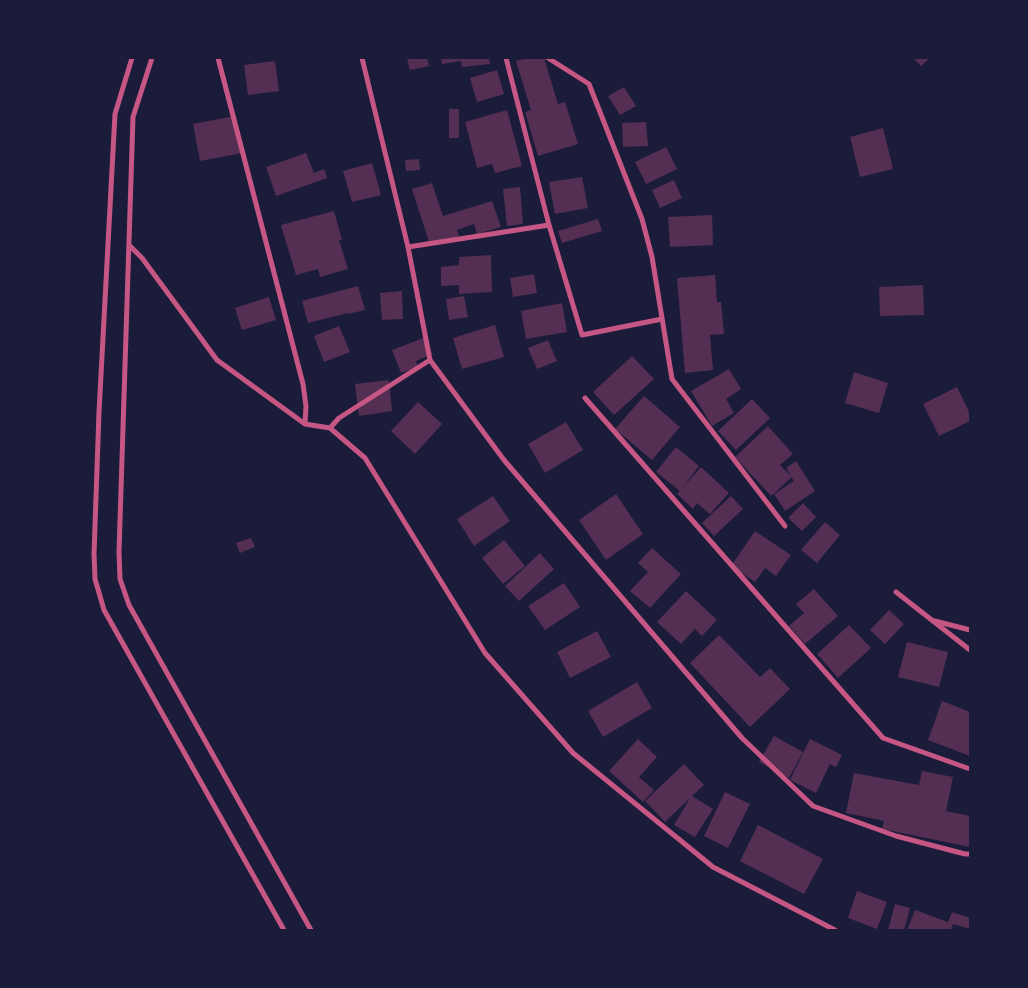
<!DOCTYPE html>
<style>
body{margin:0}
#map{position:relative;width:1028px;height:988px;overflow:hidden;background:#1b1b3a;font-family:"Source Sans 3",sans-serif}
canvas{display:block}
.frame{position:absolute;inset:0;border:59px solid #1b1b3a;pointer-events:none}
</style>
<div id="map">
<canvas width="1028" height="988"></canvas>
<div class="frame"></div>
</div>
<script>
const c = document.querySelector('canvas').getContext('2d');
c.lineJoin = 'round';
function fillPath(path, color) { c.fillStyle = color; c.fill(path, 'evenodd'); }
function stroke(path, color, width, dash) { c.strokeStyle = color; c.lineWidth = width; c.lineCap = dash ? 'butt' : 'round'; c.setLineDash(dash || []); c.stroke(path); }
fillPath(new Path2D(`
 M407,58H427L429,66L410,70Z
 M441,58H489L490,64L462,67L461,61L442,64Z
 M529,58H544L558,104L565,102L578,144L538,156L525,112L531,110L516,61Z
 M913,58H930L921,66Z
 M275,61L279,91L248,95L244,65Z
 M497,70L504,94L477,102L470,78Z
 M624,87L636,106L620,115L608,96Z
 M449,109H459V138H449Z
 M507,110L522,166L495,173L492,164L477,168L465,122Z
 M235,116L242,153L200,161L193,124Z
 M646,122L648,146L623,147L622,123Z
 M883,128L893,169L860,177L850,137Z
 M666,147L677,169L646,184L635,162Z
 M306,153L314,173L324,169L327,178L276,196L266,167Z
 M419,159L420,170L406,171L405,160Z
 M372,163L381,195L352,202L343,171Z
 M582,177L588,208L555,214L549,182Z
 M674,180L682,198L660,208L652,190Z
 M432,183L443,216L492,201L501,227L477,234L474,224L457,230L459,236L430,245L412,189Z
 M520,187L523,224L507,226L503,189Z
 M334,211L342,240H339L348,269L320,277L318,269L296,275L281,225Z
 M712,215L713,245L670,247L668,217Z
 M598,219L602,231L562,243L558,231Z
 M491,255L492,292L459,294V285L441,286V267L459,265V257Z
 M534,274L537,293L513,297L510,278Z
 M715,275L717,302H721L724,334L710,335L713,370L685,373L677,278Z
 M923,285L924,315L880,316L879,287Z
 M358,286L365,310L348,314V313L308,323L302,301Z
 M402,291L403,319L382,320L380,293Z
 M464,296L468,317L449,320L446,299Z
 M269,297L276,320L242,330L235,308Z
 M562,303L567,332L526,339L521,311Z
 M495,325L504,357L462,369L453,338Z
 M339,326L350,352L324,362L314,336Z
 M426,337L432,354L416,361L418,367L401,373L392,350Z
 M548,340L557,361L537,369L528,348Z
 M632,356L654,379L614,415L593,392Z
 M729,369L741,389L726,399L734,413L712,426L691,391Z
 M854,372L888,383L879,413L845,403Z
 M389,380L392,411L359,416L355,384Z
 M957,387L970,414V421L939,436L923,404Z
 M644,396L680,427L652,460L615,429Z
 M752,399L770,418L736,450L718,431Z
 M418,402L442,424L415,454L391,431Z
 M566,422L583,450L545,473L528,444Z
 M768,426L793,454L780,465L792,477L771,496L735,457Z
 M676,447L699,466L680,491L656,472Z
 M796,461L815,491L785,511L774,494L794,481L786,468Z
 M701,467L729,493L710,514L697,503L693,509L677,494Z
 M616,494L643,534L606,560L579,520Z
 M493,496L510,521L474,546L457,519Z
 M731,496L743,509L714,536L702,523Z
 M803,503L816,517L802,531L788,518Z
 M825,522L840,535L817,563L801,550Z
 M755,531L791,555L776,576L765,568L755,582L731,566Z
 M251,538L255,547L240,553L236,543Z
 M504,540L525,566L503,584L482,558Z
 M652,548L681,574L650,608L630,591L648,572L638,563Z
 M540,553L554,569L519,601L505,586Z
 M564,583L580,607L545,630L528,606Z
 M814,589L838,616L805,644L789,626L804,613L796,604Z
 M686,591L717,620L702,636L695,629L681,644L657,622Z
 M889,610L904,624L885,644L870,630Z
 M849,625L871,648L838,678L817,654Z
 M597,631L611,657L570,678L557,652Z
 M719,635L760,677L770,668L790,689L750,727L690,663Z
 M907,642L948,652L939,687L898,677Z
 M637,682L652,708L603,737L588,711Z
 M942,701L970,712V756L928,740Z
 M774,736L803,752L789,778L759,762Z
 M638,739L657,757L639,777L654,790L643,802L609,771Z
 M810,739L842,755L836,767L830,764L816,793L790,780Z
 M684,764L704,785L692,796L713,809L695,837L674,825L690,798L665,822L645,801Z
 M922,771L953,777L946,811L970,816V847L882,829L884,821L846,813L854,773L919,785Z
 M725,792L750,804L728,848L704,836Z
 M758,825L823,859L804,894L740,861Z
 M857,891L887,902L877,929L848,918Z
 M895,904L910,908L904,930H888Z
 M915,910L948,922L952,912L970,918V929L953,924L951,930H907Z`), '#542f53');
stroke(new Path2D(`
 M132,58L115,114L99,412L94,554L95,579L104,610L284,930
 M152,58L133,117L119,552L120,579L129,605L311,930
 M218,58L303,384L306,406L305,424
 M548,58L589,84L642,219L652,257L672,379L785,526
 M549,225L582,335L662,319
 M129,245L142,258L217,360L305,424L330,428L365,458L485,653L573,753L713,867L835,930
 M408,247L549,225L506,58
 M430,360L504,460L742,738L813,806L896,836L965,854H970
 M585,398L883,738L970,769
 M330,428L339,418L430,360L408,247L362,58
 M896,592L970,650
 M935,621L970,630`), '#c65784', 5);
</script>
